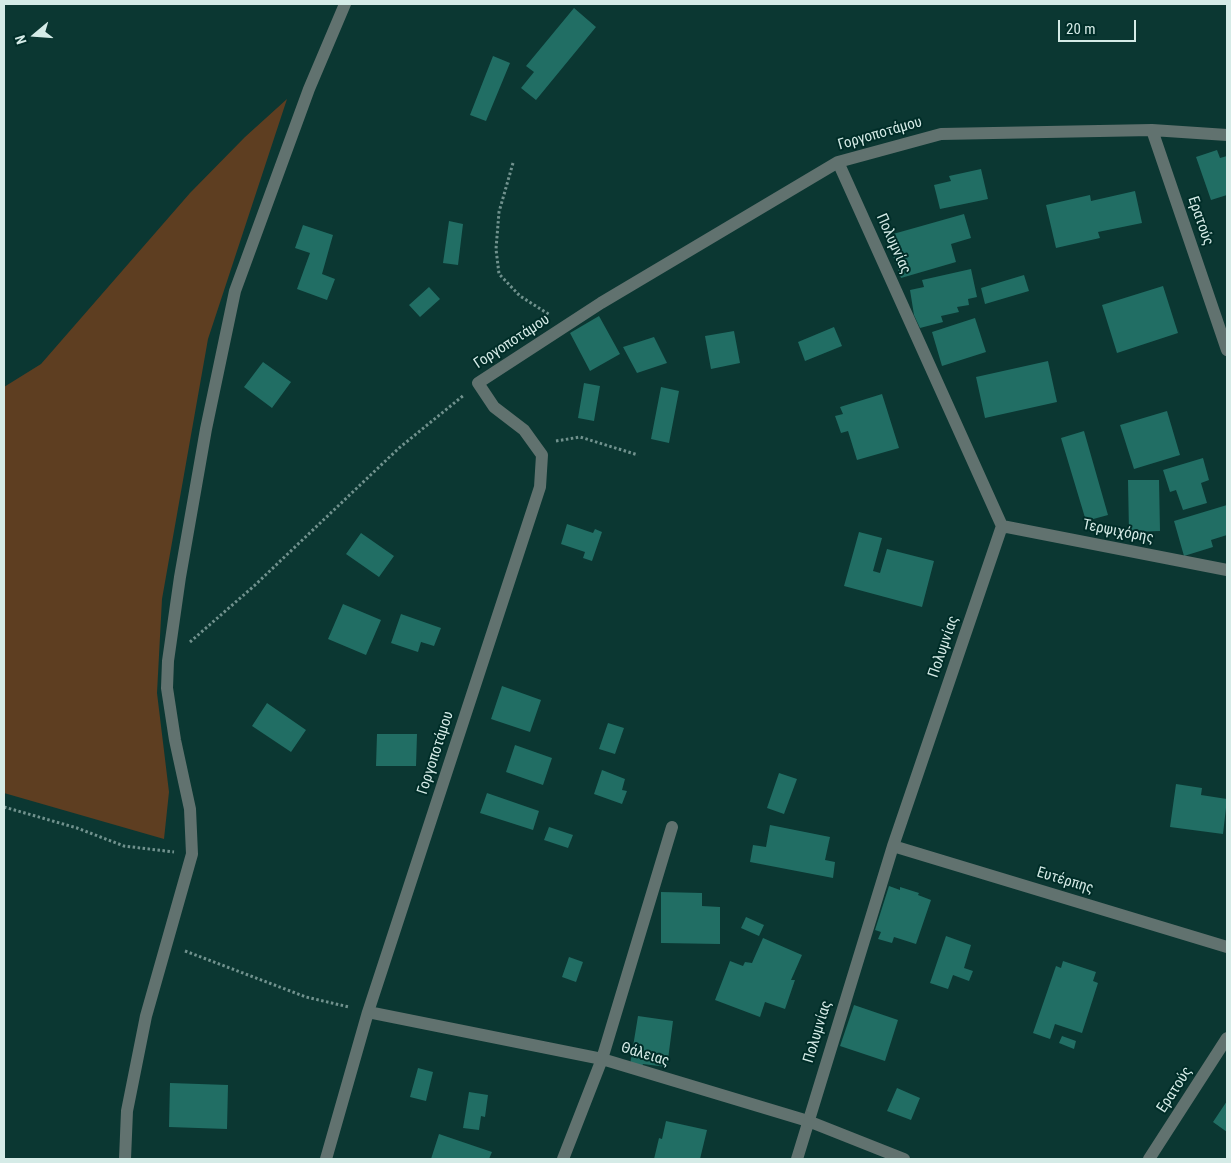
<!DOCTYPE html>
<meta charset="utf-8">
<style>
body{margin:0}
#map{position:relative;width:1231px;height:1163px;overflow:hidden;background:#0b3732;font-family:"Roboto Condensed",sans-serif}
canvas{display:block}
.frame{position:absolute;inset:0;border:5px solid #d5ebe7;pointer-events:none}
.north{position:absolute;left:10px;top:10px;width:50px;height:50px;-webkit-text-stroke:4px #002d28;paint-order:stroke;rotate:252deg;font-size:14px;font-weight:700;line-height:20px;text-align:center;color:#d5ebe7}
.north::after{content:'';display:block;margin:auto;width:18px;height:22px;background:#d5ebe7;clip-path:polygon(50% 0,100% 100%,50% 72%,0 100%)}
.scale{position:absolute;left:1058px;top:20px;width:78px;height:22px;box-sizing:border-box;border:2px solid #d5ebe7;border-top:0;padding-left:6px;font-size:15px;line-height:18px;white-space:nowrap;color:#d5ebe7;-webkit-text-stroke:4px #002d28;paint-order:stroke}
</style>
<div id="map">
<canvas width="1231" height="1163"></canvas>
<div class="frame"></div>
<div class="north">N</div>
<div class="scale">20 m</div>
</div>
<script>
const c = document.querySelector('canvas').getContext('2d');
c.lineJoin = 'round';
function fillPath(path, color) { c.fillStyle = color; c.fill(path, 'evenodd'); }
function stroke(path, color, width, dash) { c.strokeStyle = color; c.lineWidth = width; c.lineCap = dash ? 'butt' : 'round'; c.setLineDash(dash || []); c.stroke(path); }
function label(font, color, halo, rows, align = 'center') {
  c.font = font + ' "Roboto Condensed",sans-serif'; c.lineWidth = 4; c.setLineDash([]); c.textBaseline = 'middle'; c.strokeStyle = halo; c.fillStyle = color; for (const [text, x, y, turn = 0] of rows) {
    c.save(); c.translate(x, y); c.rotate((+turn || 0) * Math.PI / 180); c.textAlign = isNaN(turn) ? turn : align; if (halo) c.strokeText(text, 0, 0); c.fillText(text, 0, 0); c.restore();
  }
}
fillPath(new Path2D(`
 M287,99L208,339L162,599L157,693L169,792L164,839L4,793V387L41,364L190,193L245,137Z`), '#5e3e21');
fillPath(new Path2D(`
 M574,8L596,27L536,100L521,88L534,72L526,66Z
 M493,56L510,63L486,121L470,115Z
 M1217,150L1220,158L1227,156V195L1211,200L1196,157Z
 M981,169L988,199L940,209L934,185L951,181L949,176Z
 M1135,191L1142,223L1098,232L1100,238L1056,248L1046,205L1090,195L1091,201Z
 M964,214L971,238L951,244L956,262L901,278L886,236Z
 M449,221L463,224L458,265L443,263Z
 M303,225L333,235L322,274L335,279L327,300L297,289L310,253L295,248Z
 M971,269L977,297L968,299L969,305L957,307L959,312L941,316L943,322L920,328L914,315L910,290L924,287L922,280Z
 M1024,275L1029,291L985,304L981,288Z
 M1163,286L1178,333L1117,353L1102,305Z
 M429,287L440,299L420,317L409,305Z
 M599,316L620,354L590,371L570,333Z
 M975,318L986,352L942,366L932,332Z
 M834,327L842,346L805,361L798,342Z
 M734,331L740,363L711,369L705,336Z
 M654,337L667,363L637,373L623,347Z
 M1048,361L1057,402L985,418L976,377Z
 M263,362L291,382L272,408L244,387Z
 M584,383L600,386L594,421L578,418Z
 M661,387L679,391L669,443L651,439Z
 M882,394L899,448L857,460L848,431L841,433L835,416L843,414L840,407Z
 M1167,411L1180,455L1134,469L1120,425Z
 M1084,431L1108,515L1086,521L1061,438Z
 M1203,458L1209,480L1201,483L1207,503L1183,510L1176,490L1170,492L1163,470Z
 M1128,480H1159L1160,531L1129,532Z
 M1227,505V535L1211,540L1213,547L1184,556L1174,521Z
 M567,524L593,533L595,529L602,532L592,561L583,558L585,552L561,544Z
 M859,532L882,538L873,571L880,573L887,549L934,561L922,607L844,586Z
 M361,533L394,556L379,577L346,554Z
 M343,604L381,620L366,655L328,639Z
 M401,614L441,628L434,646L421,642L418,652L391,643Z
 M502,686L541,700L530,732L491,719Z
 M267,703L306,730L291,752L252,726Z
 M608,723L624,728L615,754L599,749Z
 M377,734H417L416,766H376Z
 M515,745L552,758L543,785L506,772Z
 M602,770L625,779L622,790L627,791L622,804L594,794Z
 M779,773L797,779L784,814L767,808Z
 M1176,784L1202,788L1201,795L1227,799L1223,834L1170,827Z
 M487,793L539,811L533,830L480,813Z
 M770,825L830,837L825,860L835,862L833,878L750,862L753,845L766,847Z
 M549,827L573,835L568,848L544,840Z
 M889,886L900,890V887L919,893L918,895L931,900L916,944L894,937L892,943L878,939L881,932L875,930Z
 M661,892L702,893V906L720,907V944L661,943Z
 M746,917L764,925L759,936L741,928Z
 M946,936L971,945L964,968L973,971L969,981L953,975L948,989L930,983Z
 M763,938L802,955L791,980H795L785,1009L765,1002L760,1017L715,1000L730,961L743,966L745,962L752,963Z
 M569,957L583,962L576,982L562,977Z
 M1063,961L1096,972L1093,981L1098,983L1082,1033L1055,1024L1050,1039L1033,1033L1056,966L1061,968Z
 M854,1005L898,1020L885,1061L840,1046Z
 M638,1016L673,1021L667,1067L643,1064L642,1067L630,1065Z
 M1062,1036L1076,1041L1074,1049L1059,1043Z
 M418,1068L433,1072L426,1101L410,1097Z
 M170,1083L228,1085L227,1129L169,1127Z
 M897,1088L920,1098L911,1120L887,1111Z
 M469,1092L488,1095L485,1117L481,1116L479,1130L463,1128Z
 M1227,1101V1132L1213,1122Z
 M666,1121L707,1130L700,1159H654L659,1138L662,1139Z
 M439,1134L492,1152L489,1159H431Z`), '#216e64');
stroke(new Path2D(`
 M513,163L499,212L496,249L499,274L520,296L550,315
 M556,441L580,437L638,455
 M190,642L254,586L399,448L464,395
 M4,807L77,828L124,846L174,852
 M185,951L306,997L349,1007`), '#71928e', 3, [2.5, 2.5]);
stroke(new Path2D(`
 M1152,130L1227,350
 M1002,526L1227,570
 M893,846L1227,947
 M368,1012L602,1059L808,1121L904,1159
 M125,1159L127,1111L146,1016L192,854L190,809L175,740L167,688L168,661L180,577L206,429L235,291L309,89L345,4
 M326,1159L368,1012L540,487L542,455L524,430L494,407L478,383L601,303L838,162L941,134L1152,130L1227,135
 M563,1159L602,1059L672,827
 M797,1159L893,846L1002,526L838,162
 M1149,1159L1227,1038`), '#61726f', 12);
label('15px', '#d5ebe7', '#002d28', [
 ["Γοργοποτάμου",880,134,-16],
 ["Ερατούς",1200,221,71],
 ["Πολυμνίας",893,244,66],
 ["Γοργοποτάμου",512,342,-33],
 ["Τερψιχόρης",1118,532,11],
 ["Πολυμνίας",944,647,-71],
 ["Γοργοποτάμου",436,753,-72],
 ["Ευτέρπης",1065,881,17],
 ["Πολυμνίας",818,1032,-73],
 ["Θάλειας",645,1055,17],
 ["Ερατούς",1175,1090,-57]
]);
</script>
